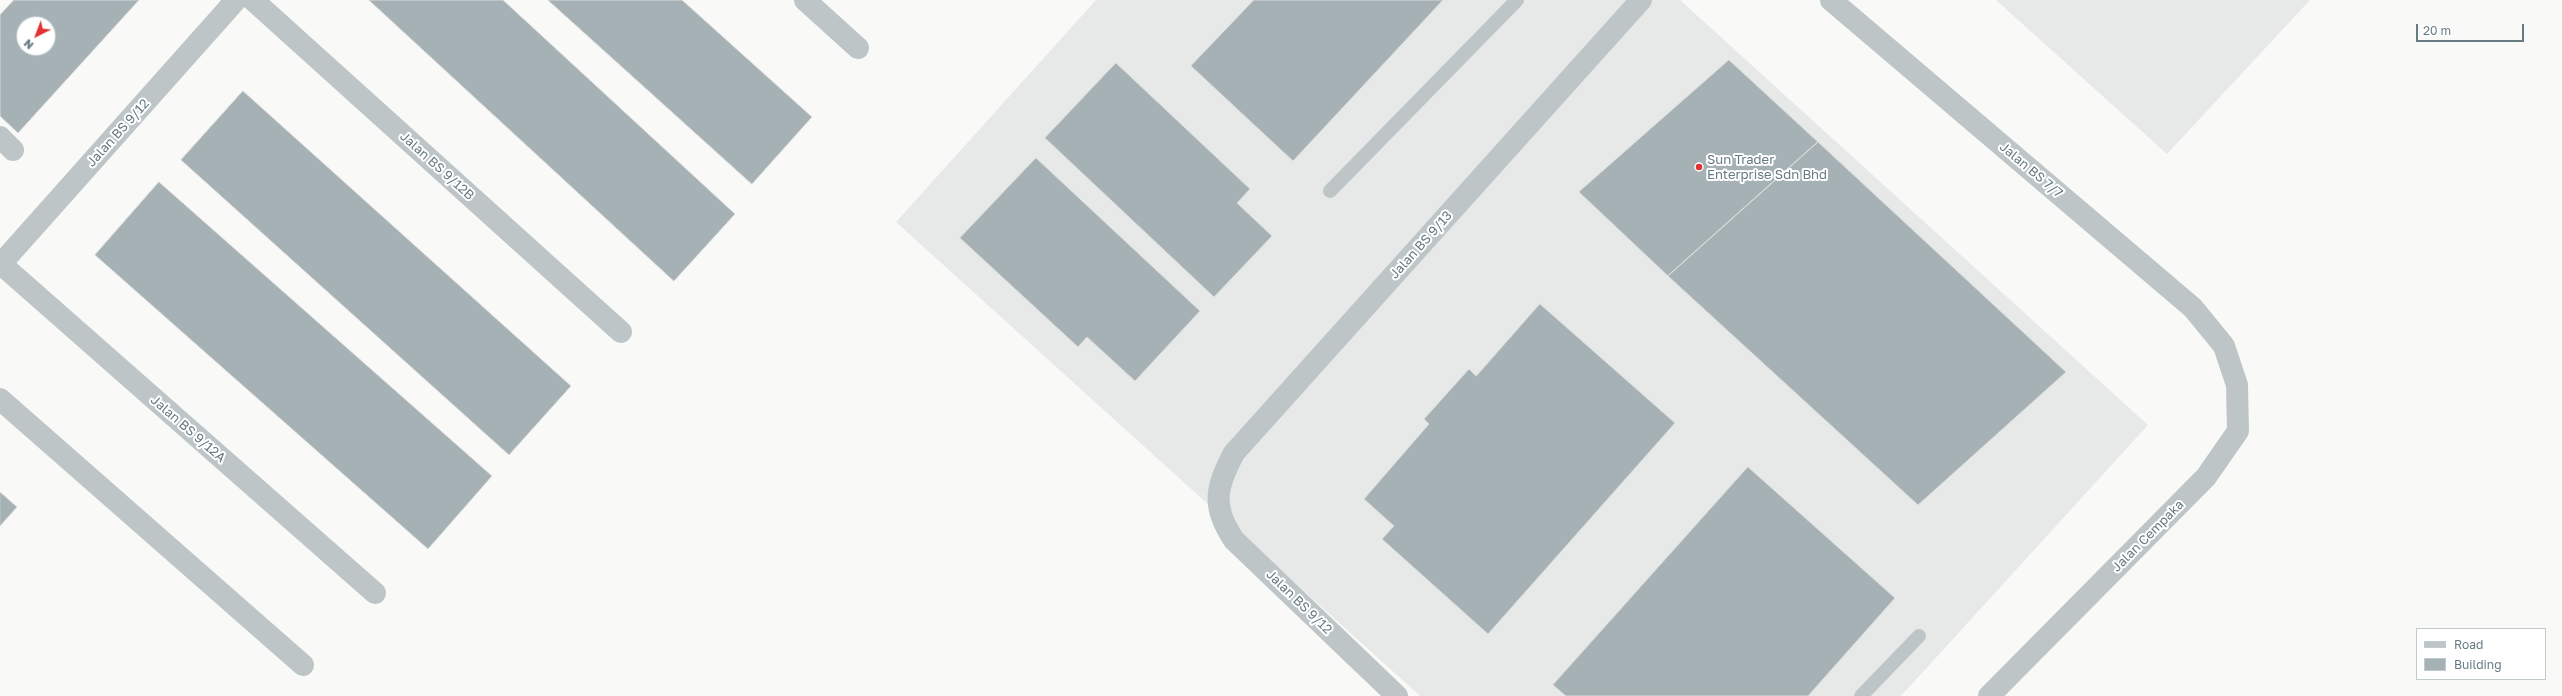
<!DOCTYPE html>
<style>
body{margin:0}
#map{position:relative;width:2562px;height:696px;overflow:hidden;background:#f9f9f7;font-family:"Golos Text",sans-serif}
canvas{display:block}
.legend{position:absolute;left:2416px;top:628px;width:130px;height:52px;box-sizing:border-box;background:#fff;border:1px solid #c1cacd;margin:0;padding:5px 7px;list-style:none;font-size:12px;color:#657a81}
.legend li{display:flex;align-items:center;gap:8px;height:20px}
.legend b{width:20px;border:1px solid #c1cacd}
.north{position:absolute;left:16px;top:16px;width:40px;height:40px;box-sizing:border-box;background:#fff;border:1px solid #c1cacd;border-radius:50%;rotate:222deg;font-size:11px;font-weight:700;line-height:16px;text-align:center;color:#657a81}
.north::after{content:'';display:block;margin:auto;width:14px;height:18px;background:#e1332f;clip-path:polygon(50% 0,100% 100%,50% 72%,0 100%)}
.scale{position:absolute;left:2416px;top:24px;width:108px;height:18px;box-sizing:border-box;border:2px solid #657a81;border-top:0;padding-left:5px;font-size:12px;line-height:14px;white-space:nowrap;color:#657a81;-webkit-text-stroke:3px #fff;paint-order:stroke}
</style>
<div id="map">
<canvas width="2562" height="696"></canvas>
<ul class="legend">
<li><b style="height:5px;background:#bec5c7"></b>Road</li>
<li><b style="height:11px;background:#a5b1b4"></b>Building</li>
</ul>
<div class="north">N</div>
<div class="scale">20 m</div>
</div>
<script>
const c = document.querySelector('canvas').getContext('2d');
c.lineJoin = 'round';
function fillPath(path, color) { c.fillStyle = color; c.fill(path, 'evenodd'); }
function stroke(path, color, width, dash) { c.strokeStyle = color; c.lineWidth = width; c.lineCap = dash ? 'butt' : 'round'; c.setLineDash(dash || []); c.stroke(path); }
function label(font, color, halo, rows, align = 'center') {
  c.font = font + ' "Golos Text",sans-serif'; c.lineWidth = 4; c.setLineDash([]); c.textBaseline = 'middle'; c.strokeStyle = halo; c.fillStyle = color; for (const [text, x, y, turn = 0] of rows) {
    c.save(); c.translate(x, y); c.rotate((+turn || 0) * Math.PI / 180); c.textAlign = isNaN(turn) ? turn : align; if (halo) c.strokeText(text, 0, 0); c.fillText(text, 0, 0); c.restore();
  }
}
fillPath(new Path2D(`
 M1096,0H1680L2148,425L1901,696H1420L896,222Z
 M1996,0H2310L2167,154Z`), '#e7e9e8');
const building = new Path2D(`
 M14,0H139L18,133L0,116V15ZM24,24H48V48H24Z
 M369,0H503L735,214L674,281Z
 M548,0H682L812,117L752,184Z
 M1254,0H1443L1293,161L1191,66Z
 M1729,60L1818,142L1668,276L1579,192Z
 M1116,63L1250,189L1237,203L1272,236L1214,297L1045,138Z
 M243,91L571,386L509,455L181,160Z
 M1818,142L2066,372L1918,505L1668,276Z
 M1036,158L1200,311L1135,381L1087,337L1078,347L960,238Z
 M159,182L492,476L428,549L95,255Z
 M1540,304L1675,423L1488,634L1382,539L1394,526L1364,499L1429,424L1424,419L1469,369L1476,376Z
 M1748,467L1895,598L1808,696H1566L1553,685Z
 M0,492L17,507L0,526Z`);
fillPath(building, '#a5b1b4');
stroke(building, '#dbdbd9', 1);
stroke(new Path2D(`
 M1330,191L1517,0
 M1861,696L1919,636`), '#bec5c7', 14);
stroke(new Path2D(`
 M253,0L621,332
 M805,0L858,48
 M1831,0L2193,308L2224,346L2237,385L2238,431L2206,477L1989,696
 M0,137L13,150
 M1,264L375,593
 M0,265L236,0
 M0,399L303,665
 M1397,696L1234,540C1211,506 1216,487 1234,453L1641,0`), '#bec5c7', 22);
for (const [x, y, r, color] of [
 [1699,167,4,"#e1332f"]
]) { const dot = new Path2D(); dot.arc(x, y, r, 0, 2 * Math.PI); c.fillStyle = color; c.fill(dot); stroke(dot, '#fff', 1.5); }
label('13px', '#657a81', '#fff', [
 ["Jalan BS 9/12",118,133,-48],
 ["Jalan BS 9/12B",437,166,42],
 ["Jalan BS 7/7",2031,170,40],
 ["Jalan BS 9/13",1421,245,-48],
 ["Jalan BS 9/12A",188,429,41],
 ["Jalan Cempaka",2148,536,-45],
 ["Jalan BS 9/12",1299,602,44]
]);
label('13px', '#657a81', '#fff', [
 ["Sun Trader",1707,160],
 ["Enterprise Sdn Bhd",1707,175]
], 'left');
</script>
